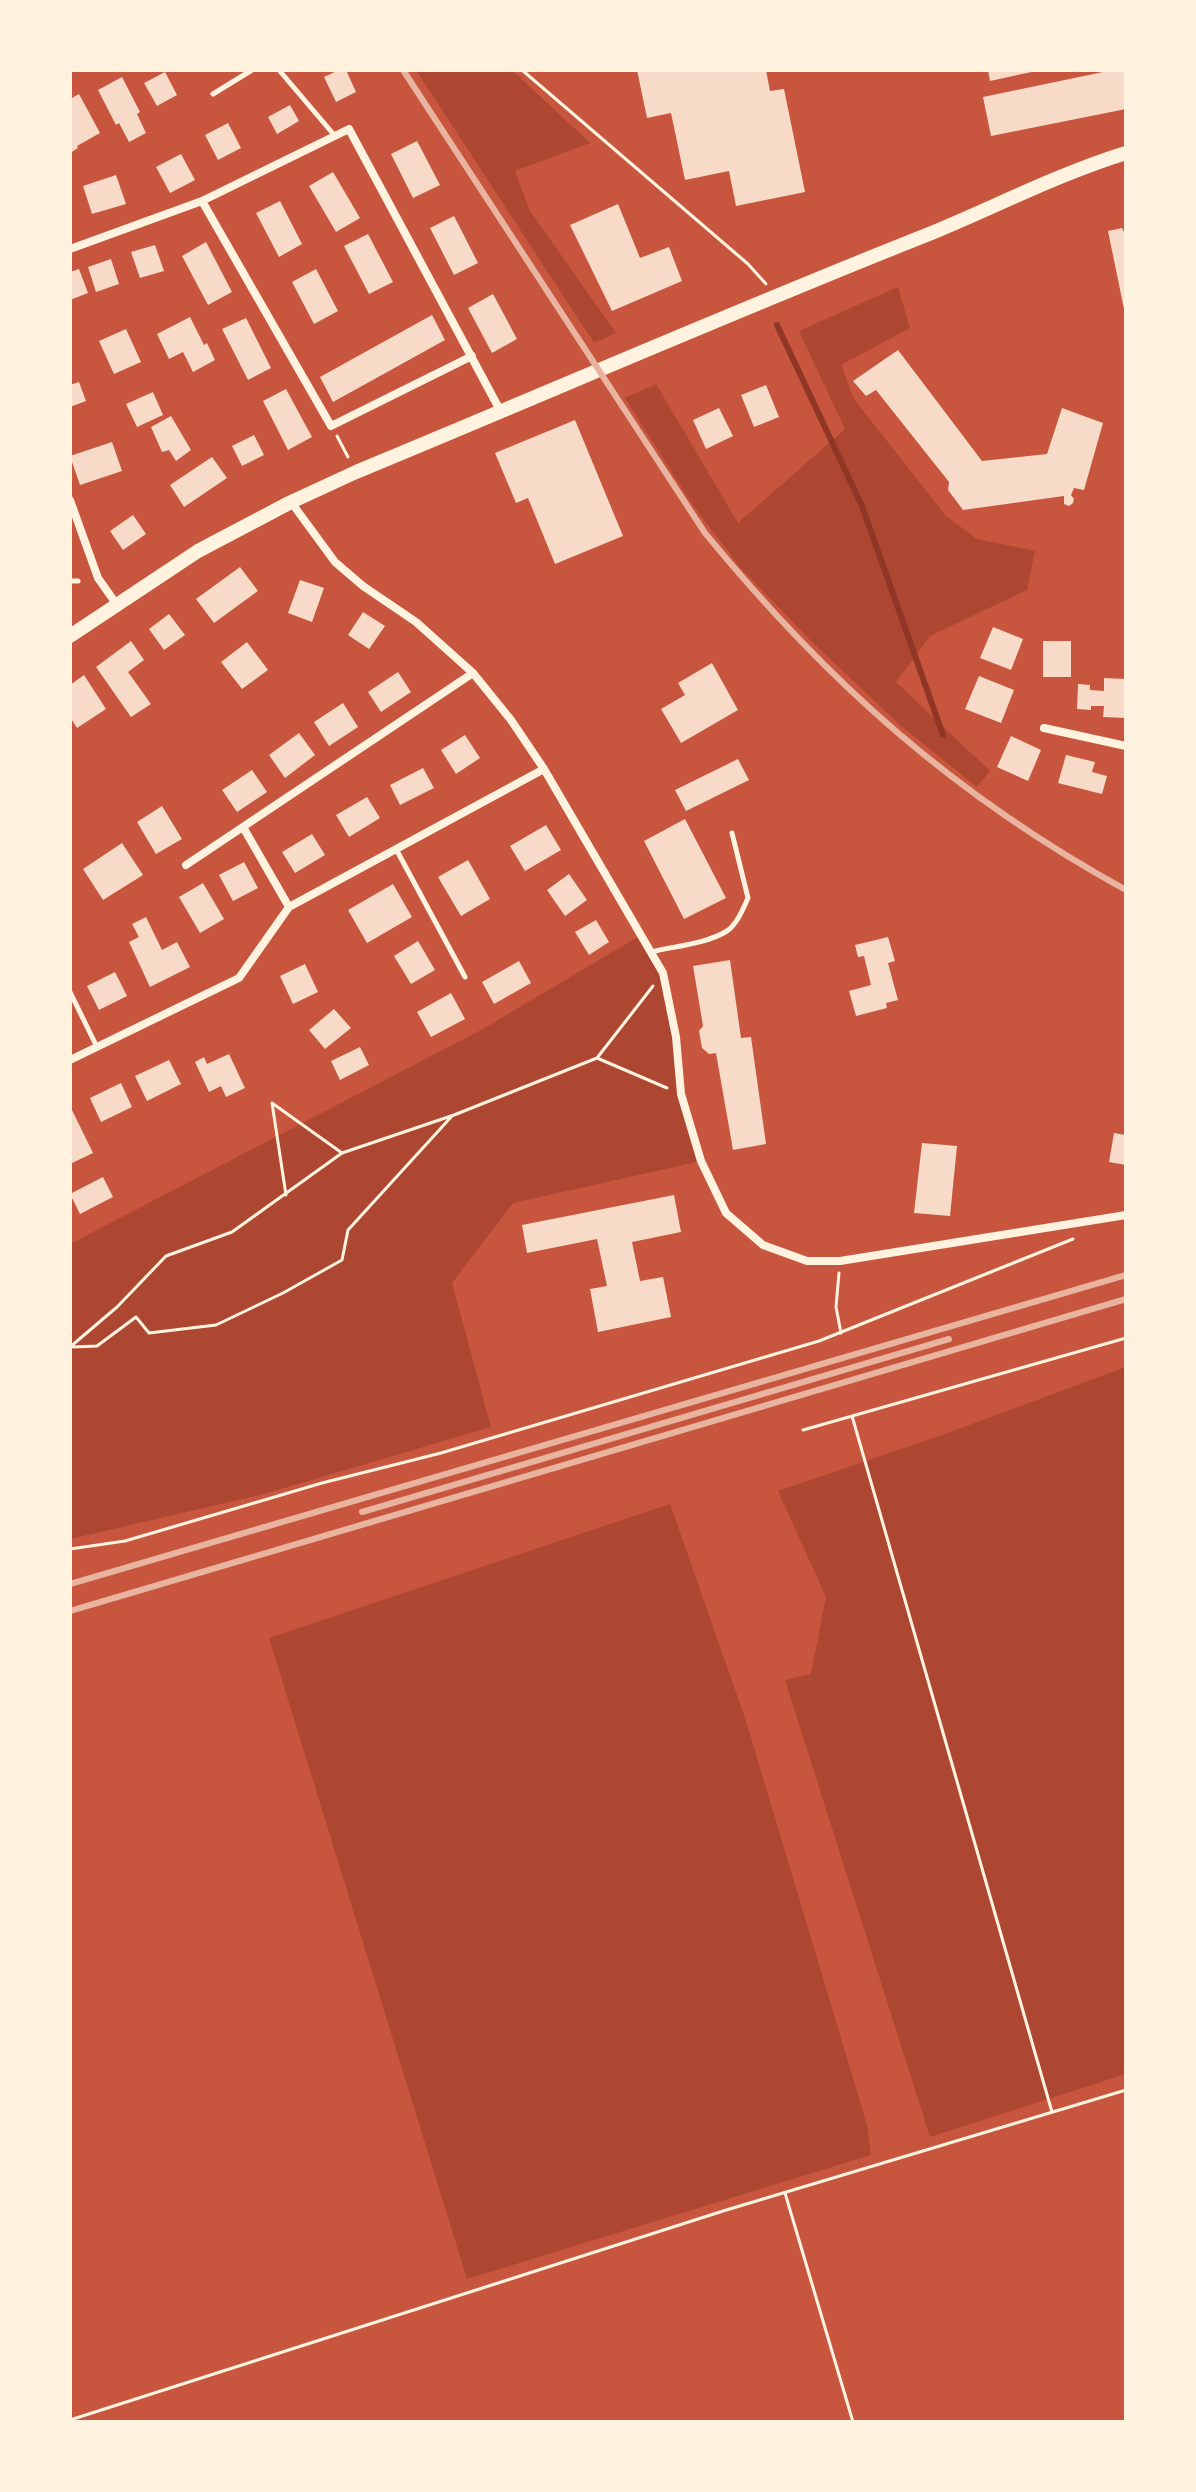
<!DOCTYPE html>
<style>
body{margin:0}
#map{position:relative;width:1196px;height:2492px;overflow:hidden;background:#c8553d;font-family:Jost,sans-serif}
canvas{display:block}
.frame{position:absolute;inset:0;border:72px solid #fff3e0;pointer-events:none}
</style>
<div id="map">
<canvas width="1196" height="2492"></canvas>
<div class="frame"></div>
</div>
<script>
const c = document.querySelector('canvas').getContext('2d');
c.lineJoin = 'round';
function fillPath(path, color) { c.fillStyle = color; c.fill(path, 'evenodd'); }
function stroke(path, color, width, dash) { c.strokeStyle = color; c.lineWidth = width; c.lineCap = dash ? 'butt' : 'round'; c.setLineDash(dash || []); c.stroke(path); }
fillPath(new Path2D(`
 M416,70H512L590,143L515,171L530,211L616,333L594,343Z
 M898,287L910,328L841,365L854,399L946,516L977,539L1035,551L1027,590L930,636L896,682L990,771L977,787L901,726L809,639L739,566L692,504L625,398L656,384L738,523L845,429L799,331Z
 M641,935L663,973L681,1094L701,1161L513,1203L452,1283L491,1427L264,1494L70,1539V1244L483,1029Z
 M1126,1367V2074L930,2137L785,1680L811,1674L826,1597L778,1491L945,1434Z
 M670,1504L746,1721L867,2125L871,2155L467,2279L269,1638Z`), '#ae4732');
stroke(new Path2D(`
 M777,325L862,506L943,735`), '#8f3625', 6);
fillPath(new Path2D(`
 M339,70H346L356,92L336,102L324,77Z
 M637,70H766L770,91L784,89L805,192L736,206L729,171L685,180L671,113L647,118Z
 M988,70H1036V71L990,81Z
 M1103,70H1126V109L991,136L983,97L1103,72Z
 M165,72L177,95L157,106L144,83Z
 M122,77L140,112L137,114L146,133L129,142L119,123L116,125L98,90Z
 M79,94L100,133L77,146L78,148L70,153V99Z
 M290,105L299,121L277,134L268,117Z
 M228,123L241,148L218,160L205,135Z
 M417,141L440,185L413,198L391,154Z
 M181,154L195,180L170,193L156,167Z
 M333,172L360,218L336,232L309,186Z
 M116,175L126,204L92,214L83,186Z
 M280,201L302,244L279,257L256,213Z
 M618,204L640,258L669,247L682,281L612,311L570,225Z
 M454,216L478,263L454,275L430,228Z
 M1122,228L1126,236L1125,314L1108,231Z
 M368,234L393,282L369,294L344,246Z
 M206,242L232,292L208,305L182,256Z
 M155,245L164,271L140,278L131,252Z
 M111,259L119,284L96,292L88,267Z
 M79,269L88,293L70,300V272Z
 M316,269L338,311L314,324L292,282Z
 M493,294L517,339L492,353L468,308Z
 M432,315L445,340L333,402L320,377Z
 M190,317L204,345L207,343L215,360L193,372L183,352L169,359L157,334Z
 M246,318L271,368L248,380L222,329Z
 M126,329L141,362L114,374L99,341Z
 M898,350L982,461L1047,454L1062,408L1103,423L1084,490L1074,488L1071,495L1074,499L1073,503L1069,506L1064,504V496L963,510L948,490L949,482L876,390L866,396L853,381Z
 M79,382L86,401L70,407V385Z
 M766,385L779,417L754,427L741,395Z
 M286,389L312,437L288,450L263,401Z
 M153,392L163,415L137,427L126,404Z
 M719,408L733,436L706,449L693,420Z
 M171,416L191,450L176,461L169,450L162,452L151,427Z
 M575,420L623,536L555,564L528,498L516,503L495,453Z
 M254,435L264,455L242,466L232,446Z
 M112,442L122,471L80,485L70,456Z
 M212,457L227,478L184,507L170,485Z
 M133,515L146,534L123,550L110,531Z
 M240,567L258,591L214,623L196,599Z
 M300,580L324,588L312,622L288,613Z
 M363,612L385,626L369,649L348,635Z
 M169,614L185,635L164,650L149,629Z
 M993,627L1023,639L1011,670L980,658Z
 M131,641L144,660L128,672L151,704L131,717L96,667Z
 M1043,641H1071V677H1043Z
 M247,642L268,670L242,689L221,662Z
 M712,663L738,710L681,743L661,709L685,695L678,683Z
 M398,672L411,692L381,712L368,692Z
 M84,675L106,709L77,728L70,717V685Z
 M979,676L1014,690L1001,723L965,709Z
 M1104,678L1126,679V718L1103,717L1104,706H1091V710L1077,709L1078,684L1090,685V690L1104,691Z
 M343,703L358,727L329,746L314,722Z
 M299,733L315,755L285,778L269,755Z
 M465,735L480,758L456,774L441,750Z
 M1011,736L1041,750L1028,781L997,767Z
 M1066,755L1095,762L1092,772L1107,776L1102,794L1058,783Z
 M738,759L749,780L686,811L675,790Z
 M423,768L434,788L400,805L390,785Z
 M252,770L267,792L237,812L222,790Z
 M367,797L380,818L349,837L336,815Z
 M162,806L182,839L156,854L137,822Z
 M685,819L726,898L684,919L644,841Z
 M546,825L561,850L525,871L510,846Z
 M312,834L325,855L295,873L282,852Z
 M122,843L143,875L103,900L83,869Z
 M468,860L490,899L461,916L438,877Z
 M244,862L258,888L233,901L219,875Z
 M569,874L587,900L565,916L547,890Z
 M203,883L224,919L200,933L179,897Z
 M393,884L412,917L367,943L348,910Z
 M146,917L162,950L177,942L190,967L150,987L129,942L139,937L132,924Z
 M596,920L609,942L589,955L575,932Z
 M888,937L895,961L888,963L898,1000L886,1003L887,1008L856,1016L849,991L871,985L864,956L858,957L855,945Z
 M418,941L435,970L411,984L394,956Z
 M730,960L741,1038L751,1037L766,1144L733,1150L716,1053L709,1054L702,1048L699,1031L703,1026L693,966Z
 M519,961L531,983L494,1004L482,982Z
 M305,964L318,992L293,1004L280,976Z
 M115,972L127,996L99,1010L87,986Z
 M451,993L465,1019L431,1037L417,1012Z
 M334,1009L351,1028L325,1049L309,1030Z
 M360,1047L369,1065L340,1080L331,1061Z
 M229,1054L245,1088L226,1097L221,1086L209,1092L195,1062L204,1057L207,1064Z
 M169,1060L181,1084L147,1101L135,1076Z
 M121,1083L132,1107L101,1122L90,1098Z
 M70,1106L93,1153L70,1164Z
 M1114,1133L1126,1135V1165L1109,1162Z
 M922,1143L957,1146L950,1216L914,1213Z
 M103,1177L113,1197L80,1214L70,1194Z
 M674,1195L681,1232L632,1242L640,1281L663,1277L671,1317L598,1332L590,1289L607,1286L597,1239L527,1253L522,1225Z`), '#f7dbc8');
stroke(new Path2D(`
 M522,70L748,264L766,284
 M337,436L348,457
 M597,1058L667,1088
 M286,1195L272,1103L342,1153
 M839,1273L836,1307L841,1333
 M70,1347L117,1307L166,1256L232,1232L342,1153L454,1115L597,1058L653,986
 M73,1347L97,1346L136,1317L149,1333L216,1325L283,1293L342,1260L348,1230L452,1116
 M852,1416L1052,2112
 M803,1430L1126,1338
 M70,1549L125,1541L322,1483L441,1453L819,1341L1073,1239
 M785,2193L853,2422
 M70,2420L723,2211L1126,2090`), '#fff3e0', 3);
stroke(new Path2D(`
 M279,70L335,136
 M213,94L252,70
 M70,581H78
 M396,849L465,977
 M651,952C675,946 706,944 727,931C737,924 743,909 748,898L732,833
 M70,992L97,1047`), '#fff3e0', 5);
stroke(new Path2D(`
 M202,201L331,426L472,356
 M70,249L202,201L349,129L501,412
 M70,500L98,578L117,605
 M291,502L335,562L363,586L416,622L473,673L511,720L544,769L663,973L676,1037L681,1094L701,1161L726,1213L763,1245L807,1261H840L1126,1215
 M1044,728L1126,746
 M243,827L289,907
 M186,865L473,673
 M70,1060L239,978L289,907L544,769`), '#fff3e0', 8);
stroke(new Path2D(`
 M70,636L198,551L291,502L356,472C547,393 737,310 929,234C995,207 1058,174 1126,153`), '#fff3e0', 14);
stroke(new Path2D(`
 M403,70L705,533C829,684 955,796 1126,890
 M362,1512L949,1339
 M70,1584L1126,1275
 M70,1611L1126,1299`), '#e9b49f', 6);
</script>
